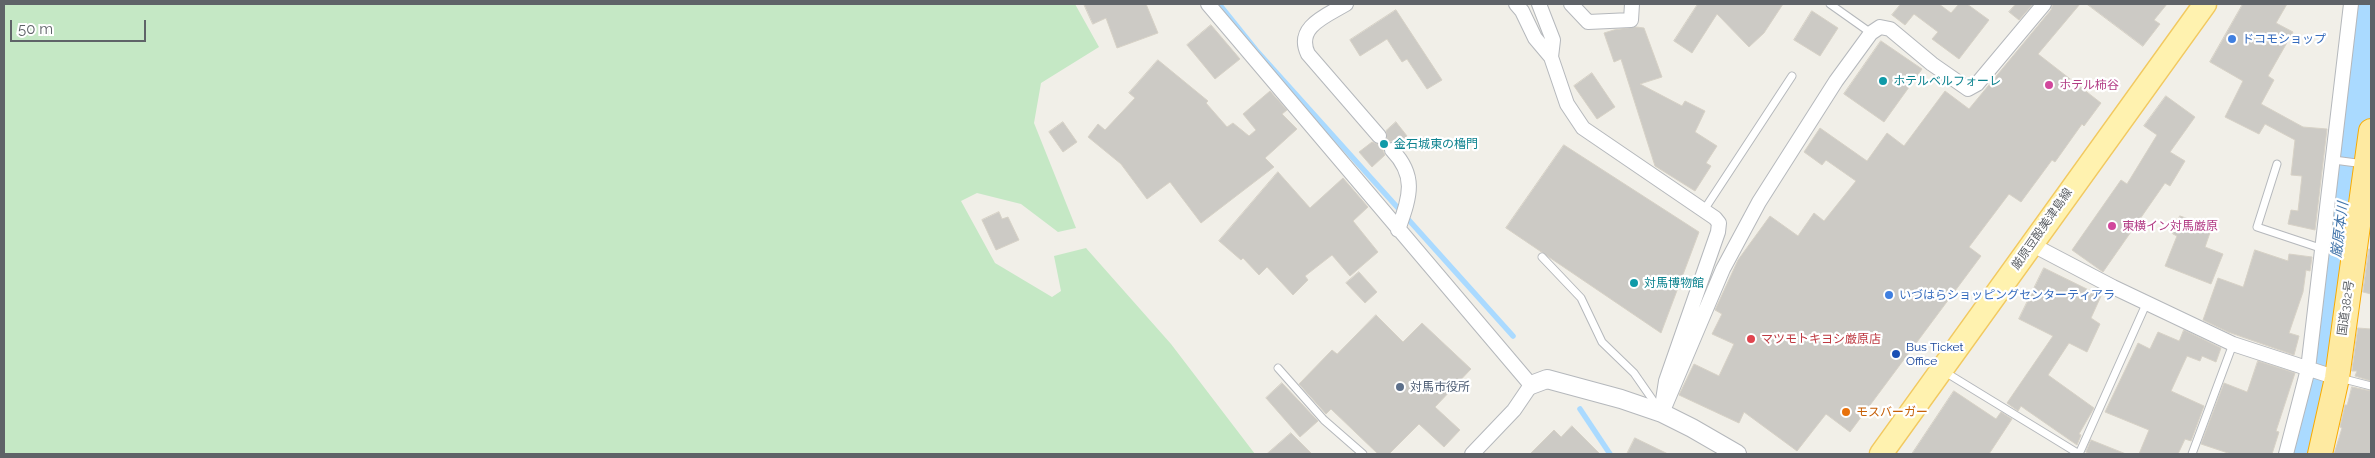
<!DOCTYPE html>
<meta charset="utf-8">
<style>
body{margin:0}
#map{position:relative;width:2375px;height:458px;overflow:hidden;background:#f1efe8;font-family:Raleway,sans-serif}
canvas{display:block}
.frame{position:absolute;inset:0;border:5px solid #5f6368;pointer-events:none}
.scale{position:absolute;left:10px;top:20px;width:136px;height:22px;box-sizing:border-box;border:2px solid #5f6368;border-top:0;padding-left:6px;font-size:15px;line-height:18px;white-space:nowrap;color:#5f6368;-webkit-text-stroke:4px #fff;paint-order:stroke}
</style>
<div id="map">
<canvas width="2375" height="458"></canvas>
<div class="frame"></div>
<div class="scale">50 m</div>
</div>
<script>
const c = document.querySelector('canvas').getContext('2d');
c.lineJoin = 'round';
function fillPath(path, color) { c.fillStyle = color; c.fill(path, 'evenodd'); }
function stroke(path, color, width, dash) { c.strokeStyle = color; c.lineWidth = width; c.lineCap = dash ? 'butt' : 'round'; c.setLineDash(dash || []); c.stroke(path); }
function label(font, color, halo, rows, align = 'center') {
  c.font = font + ' Raleway,"Noto Sans JP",sans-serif'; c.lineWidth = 4.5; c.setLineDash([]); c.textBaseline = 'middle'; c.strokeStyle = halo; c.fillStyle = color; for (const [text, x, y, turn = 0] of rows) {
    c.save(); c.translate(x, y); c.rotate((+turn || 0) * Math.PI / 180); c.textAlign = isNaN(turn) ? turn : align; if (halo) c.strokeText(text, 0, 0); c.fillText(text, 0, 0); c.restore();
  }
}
fillPath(new Path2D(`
 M4,4H1075L1099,47L1041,83L1034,123L1076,228L1058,232L1021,204L977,193L961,201L995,263L1052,297L1061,291L1054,256L1086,248L1171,344L1255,454H4Z`), '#c5e8c5');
stroke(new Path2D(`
 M1219,4L1256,50L1513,336
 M1580,409L1610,454`), '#aadaff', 5.5);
stroke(new Path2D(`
 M2304,454L2320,385L2370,4`), '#aadaff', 32);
const building = new Path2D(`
 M1084,4H1146L1158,33L1117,48L1106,18L1093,24Z
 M1698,4H1783L1764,33L1749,47L1717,14L1692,53L1674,41Z
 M1901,4H1939L1951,13L1959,4H1967L1989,20L1959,59L1932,39L1938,32L1914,14L1905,25L1892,15Z
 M2016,4H2033L2019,20L2009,12Z
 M2053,4H2080L2038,54L2101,103L2084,126L2082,124L2055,162L2052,160L2021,202L2009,194L1969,247L1981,256L1850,432L1826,414L1797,451L1744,412L1739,423L1679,395L1694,364L1719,376L1734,344L1712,334L1722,314L1715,310L1738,260L1770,216L1798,236L1814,213L1824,221L1856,181L1826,160L1822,165L1804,152L1820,128L1867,161L1887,133L1904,146L1945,91L1969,109L2051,10Z
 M2087,4H2167L2154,20L2160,24L2143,46Z
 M2243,4H2287L2276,23L2293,32L2268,76L2274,80L2261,104L2303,127L2327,129L2315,230L2288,224L2291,210L2298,211L2302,176L2291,175L2295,140L2265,124L2259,134L2225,117L2243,81L2210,62Z
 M1396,10L1442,80L1427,89L1407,59L1402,62L1387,39L1360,56L1350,40Z
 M1812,11L1838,28L1820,56L1794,40Z
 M1211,25L1240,59L1215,79L1187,45Z
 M1636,27L1644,28L1662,77L1640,84L1682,106L1685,101L1705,111L1695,132L1717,146L1706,163L1711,166L1695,191L1655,166L1621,59L1614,62L1604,33L1614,30Z
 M1881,41L1922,69L1884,122L1844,94Z
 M1158,60L1208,101L1206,103L1227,127L1233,123L1249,136L1256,130L1243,114L1270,91L1287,110L1282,114L1297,129L1265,158L1274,167L1201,223L1170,182L1147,199L1121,164L1088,137L1098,124L1105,130L1135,98L1129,93Z
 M1592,73L1615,107L1597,119L1574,86Z
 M2166,96L2195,117L2170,152L2185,161L2170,186L2165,183L2103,272L2072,250L2121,180L2127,184L2157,135L2144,126Z
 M1063,122L1077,142L1063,152L1049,132Z
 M1396,122L1407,136L1398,144L1391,141L1386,144L1383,151L1385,155L1372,167L1359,152L1372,142L1377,144L1384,143L1387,138L1386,131Z
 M1564,145L1699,232L1661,333L1506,228Z
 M1278,172L1310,208L1343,178L1368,207L1353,221L1378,252L1350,276L1332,255L1305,276L1308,280L1293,295L1267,267L1259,275L1243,258L1241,260L1219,241Z
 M999,212L1002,219L1008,217L1019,240L996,250L982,220Z
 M2180,216L2212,227L2205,247L2223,254L2211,284L2165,266L2177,236L2173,234Z
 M2369,249H2371V294L2363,292Z
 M2255,250L2288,261L2289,254L2312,257L2310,271L2306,270L2303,292L2289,333L2299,336L2294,355L2228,332L2203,320L2218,278L2243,287Z
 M2044,268L2101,296L2091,318L2100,324L2087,352L2069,343L2048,375L2094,408L2079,434L2081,435L2077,445L2025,409L2021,406L2018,411L2007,403L2053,336L2019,319Z
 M1359,272L1377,292L1365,303L1346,283Z
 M1376,315L1403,342L1422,323L1471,369L1435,407L1460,430L1444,447L1419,424L1389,454H1378L1331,409L1326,414L1299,384L1332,350L1337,354Z
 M2358,328L2371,329V381L2355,376L2357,371H2352Z
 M2184,330L2221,348L2216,362L2202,356L2200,361L2187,356L2171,391L2204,406L2191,441L2185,439L2178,454H2139L2149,430L2105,412L2138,343L2150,349L2158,332L2179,341Z
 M2258,361L2295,373L2276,431L2279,432L2272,454H2231L2201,444L2224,383L2247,392Z
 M1282,383L1318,421L1300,437L1266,398Z
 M2352,387L2371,391V454H2334L2342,428L2340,427L2345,405H2347Z
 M1954,391L1996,419L2001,412L2012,419L1989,454H1912Z
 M1572,426L1600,454H1530L1554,430L1561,437Z
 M1291,433L1312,454H1267Z
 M1635,438L1668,454H1627Z
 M2091,440L2126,454H2090L2086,452Z`);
fillPath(building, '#cccac5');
stroke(building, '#d6d1c6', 1);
const service = new Path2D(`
 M1830,4L1871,33
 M2334,160L2364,164
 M2277,164L2257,227L2323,249
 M1704,210L1792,76
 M1542,257L1581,298L1602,342L1634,373L1659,409
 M1278,368L1324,420L1363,454
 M1945,372L2079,454
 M2340,378L2371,386
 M2079,454L2147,302
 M2192,454L2233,344`);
const minor = new Path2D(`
 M1208,4L1531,385L1514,410L1472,454
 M1346,4C1326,16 1295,27 1308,54L1379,136
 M1516,4L1522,11L1535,38L1551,57L1567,104L1583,128L1715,218L1719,223L1718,232L1666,381L1663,400
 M1539,4L1553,40L1551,57
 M1571,4L1588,22L1631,20L1632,4
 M1392,150C1418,177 1409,198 1398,230
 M2031,244L2113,287L2233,344L2331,376
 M1662,413L1723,269L1759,202L1836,81L1871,33L1880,27L1890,29L1932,64L1968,89L1977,84L2044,4
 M2286,454L2308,369L2351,4`);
const tertiary = new Path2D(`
 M1531,385L1547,379L1621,399L1662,413L1692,428L1737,454`);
const primary = new Path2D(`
 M1881,454L2205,4`);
const trunk = new Path2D(`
 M2320,454L2337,378L2371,131`);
stroke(service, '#b5b8bc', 9);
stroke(minor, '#b5b8bc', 16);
stroke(tertiary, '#b5b8bc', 20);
stroke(primary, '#f2c960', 25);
stroke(trunk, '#f9ab00', 26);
stroke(service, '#fff', 7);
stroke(minor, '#fff', 14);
stroke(tertiary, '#fff', 18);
stroke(primary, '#fff2af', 22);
stroke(trunk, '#feeaa1', 24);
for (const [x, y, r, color] of [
 [2232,39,5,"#3f7fe0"],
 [1883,81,5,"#0f9aa8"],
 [2049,85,5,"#d1479c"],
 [1384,144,5,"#0f9aa8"],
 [2112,226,5,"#d1479c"],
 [1634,283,5,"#0f9aa8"],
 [1889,295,5,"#3f7fe0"],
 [1751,339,5,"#e0444e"],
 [1896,354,5,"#1a4fb4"],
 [1400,387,5,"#5c6f8a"],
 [1846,412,5,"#e8710a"]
]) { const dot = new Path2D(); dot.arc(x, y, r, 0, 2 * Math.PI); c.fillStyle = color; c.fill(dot); stroke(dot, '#fff', 2); }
label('12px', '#366cbe', '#fff', [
 ["ドコモショップ",2242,39],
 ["いづはらショッピングセンターティアラ",1899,295]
], 'left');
label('12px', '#0d838f', '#fff', [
 ["ホテルベルフォーレ",1893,81],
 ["金石城東の櫓門",1394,144],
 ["対馬博物館",1644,283]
], 'left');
label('12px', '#b23c85', '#fff', [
 ["ホテル柿谷",2059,85],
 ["東横イン対馬厳原",2122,226]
], 'left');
label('12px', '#5f6368', '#fff', [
 ["厳原豆酘美津島線",2042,229,-55],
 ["国道382号",2346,308,-82]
]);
label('12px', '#be3a42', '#fff', [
 ["マツモトキヨシ厳原店",1761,339]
], 'left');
label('12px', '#164399', '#fff', [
 ["Bus Ticket",1906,347],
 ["Office",1906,361]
], 'left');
label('12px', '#4e5e75', '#fff', [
 ["対馬市役所",1410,387]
], 'left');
label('12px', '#c56008', '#fff', [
 ["モスバーガー",1856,412]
], 'left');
label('italic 14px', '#4174aa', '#fff', [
 ["厳原本川",2340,230,-83]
]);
</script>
